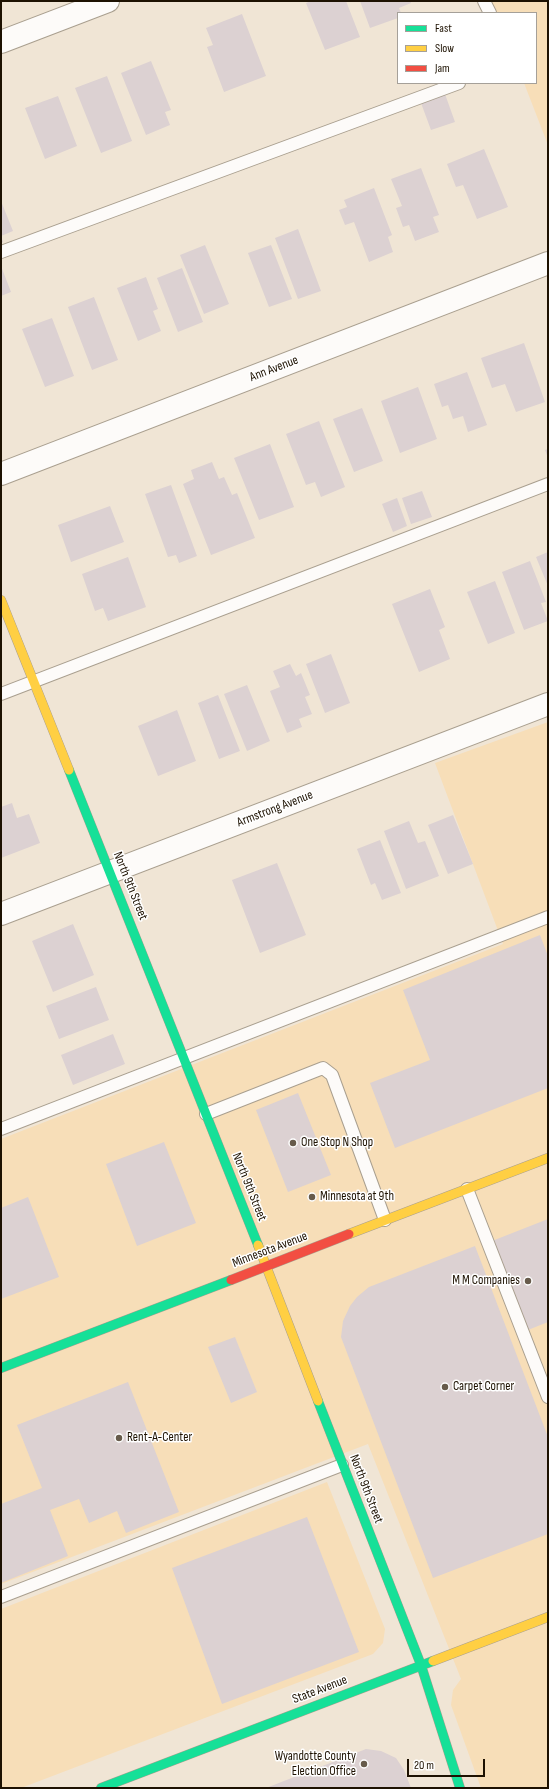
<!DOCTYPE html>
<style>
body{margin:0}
#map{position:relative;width:549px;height:1789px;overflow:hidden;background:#f0e5d5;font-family:"Sofia Sans Condensed",sans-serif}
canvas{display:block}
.frame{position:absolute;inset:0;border:2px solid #1d1101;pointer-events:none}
.legend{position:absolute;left:397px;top:12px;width:140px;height:72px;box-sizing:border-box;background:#fff;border:1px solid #a5a099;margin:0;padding:5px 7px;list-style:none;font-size:12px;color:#1d1101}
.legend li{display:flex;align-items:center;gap:8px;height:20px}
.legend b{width:20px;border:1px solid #a5a099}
.scale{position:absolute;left:407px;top:1759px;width:78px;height:18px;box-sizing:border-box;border:2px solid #1d1101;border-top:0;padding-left:5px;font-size:12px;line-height:14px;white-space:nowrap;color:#1d1101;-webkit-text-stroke:3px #fff;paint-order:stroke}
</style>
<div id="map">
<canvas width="549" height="1789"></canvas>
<div class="frame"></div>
<ul class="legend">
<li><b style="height:5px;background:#16e098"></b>Fast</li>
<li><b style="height:5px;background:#ffcf43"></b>Slow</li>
<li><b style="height:5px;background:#f24e42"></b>Jam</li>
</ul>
<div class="scale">20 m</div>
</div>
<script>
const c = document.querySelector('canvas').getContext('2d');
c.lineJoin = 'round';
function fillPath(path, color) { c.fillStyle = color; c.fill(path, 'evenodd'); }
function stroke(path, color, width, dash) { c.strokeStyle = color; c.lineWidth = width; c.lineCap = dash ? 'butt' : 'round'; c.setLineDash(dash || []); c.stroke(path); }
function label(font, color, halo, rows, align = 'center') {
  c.font = font + ' "Sofia Sans Condensed",sans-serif'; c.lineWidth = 3; c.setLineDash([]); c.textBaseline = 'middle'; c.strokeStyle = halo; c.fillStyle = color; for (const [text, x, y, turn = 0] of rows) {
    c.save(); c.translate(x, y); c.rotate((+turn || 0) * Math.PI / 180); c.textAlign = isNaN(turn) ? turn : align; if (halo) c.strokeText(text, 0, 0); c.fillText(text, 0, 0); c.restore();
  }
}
fillPath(new Path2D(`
 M490,1H548V145L524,83H536V13H496Z
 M548,722V1788H481L451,1705L453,1690L461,1679L368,1444L1,1584V1139L503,944L435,763Z
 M327,1482L385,1629L383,1643L373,1654L21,1788H1V1609Z`), '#f7deb8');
fillPath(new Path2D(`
 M311,1H346L360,37L325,50L306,3Z
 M360,1H410L411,3L399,8L401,13H398V18L370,28Z
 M242,14L266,76L224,92L207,47L213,45L206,28Z
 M151,61L171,110L165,112L170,125L146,135L121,73Z
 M107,76L132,141L101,153L75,88Z
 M445,94L455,122L431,130L421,103Z
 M58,96L77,146L45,159L25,108Z
 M484,149L508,207L477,219L463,185L456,187L447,164Z
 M421,168L439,215L433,217L439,232L415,241L409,225L403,227L396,208L402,206L391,179Z
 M374,188L392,235L388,237L393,252L369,262L354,222L345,225L339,210L347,207L344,200Z
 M1,201L13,231L1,236L3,242L1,243Z
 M298,229L321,291L298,299L275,238Z
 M205,245L229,304L204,314L180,255Z
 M271,245L292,299L269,307L248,253Z
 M1,266L11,292L1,296Z
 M182,268L203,322L178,332L157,278Z
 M146,277L158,309L153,311L161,331L138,341L117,288Z
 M94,297L118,360L92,370L68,307Z
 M52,318L74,376L45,387L22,329Z
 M524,343L545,402L516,412L505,384L492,388L481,358Z
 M467,372L487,425L468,432L463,416L453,419L448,405L442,407L434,384Z
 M418,387L437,439L400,453L381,401Z
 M362,408L383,461L354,472L333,419Z
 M319,421L345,487L321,497L315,482L306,485L286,434Z
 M270,444L294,507L259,520L234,458Z
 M548,449V458L545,450Z
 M212,462L219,479L224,477L232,495L237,493L255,538L211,555L183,484L194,479L191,470Z
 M171,485L197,556L179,563L176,555L168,557L145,494Z
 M422,491L432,517L411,524L402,498Z
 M397,498L407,526L393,532L382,504Z
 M110,506L124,542L71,562L58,525Z
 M548,552V586L536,557Z
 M128,557L146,607L108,621L103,608L95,611L82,574Z
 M530,561L546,602L541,603L548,621L524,630L502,572Z
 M495,581L515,633L488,644L467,592Z
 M430,589L445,627L439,630L450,659L419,672L392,604Z
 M331,654L350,703L325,713L306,664Z
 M290,664L296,676L301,673L310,695L305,697L312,714L299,719L302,727L287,733L270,691L280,687L273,671Z
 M247,685L270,741L247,751L224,694Z
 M218,695L240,751L219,759L198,703Z
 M177,710L196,761L158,776L138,726Z
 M12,803L17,818L29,814L40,843L1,858V807Z
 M453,815L473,864L448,874L428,825Z
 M409,821L418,843L425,841L439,876L406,889L384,831Z
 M380,840L401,893L382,900L375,883L371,885L357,849Z
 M277,863L306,935L260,953L232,880Z
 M73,924L94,975L53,992L32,941Z
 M540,935L548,956V1088L395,1148L370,1083L430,1060L403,990Z
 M96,987L109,1020L59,1039L46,1006Z
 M113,1034L125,1064L73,1085L61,1055Z
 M298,1093L331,1175L288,1192L256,1110Z
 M164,1142L196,1223L137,1246L106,1164Z
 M28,1197L59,1277L1,1299V1208Z
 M548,1219V1322L528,1330L492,1241Z
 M475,1246L548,1437V1534L433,1578L341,1337L343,1321L350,1306L357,1297L369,1287Z
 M235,1337L257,1392L231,1403L208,1347Z
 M128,1382L179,1512L126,1533L117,1511L89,1523L79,1499L50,1510L68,1556L1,1583V1504L42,1488L17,1425Z
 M307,1517L359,1652L222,1704L172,1568Z
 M366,1749L381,1751L396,1758L404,1770L411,1788H266Z`), '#dcd1d2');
const lane = new Path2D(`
 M484,1L490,13
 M1,252L459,83
 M1,694L548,484
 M206,1114L323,1068L332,1075L385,1220
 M1,1129L548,917
 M467,1189L548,1397
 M1,1597L342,1465`);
const street = new Path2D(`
 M1,42L108,1
 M1,474L548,263
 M1,914L548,704`);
const fast = new Path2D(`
 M69,770L258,1245
 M1,1368L231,1280
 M318,1401L421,1665L460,1788
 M101,1788L433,1661`);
const slow = new Path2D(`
 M1,600L69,770
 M349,1234L548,1158
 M258,1245L318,1401
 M433,1661L548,1617`);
const jam = new Path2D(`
 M231,1280L349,1234`);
stroke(lane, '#a99f8f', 14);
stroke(street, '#a99f8f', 24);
stroke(fast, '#a99f8f', 10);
stroke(slow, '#a99f8f', 10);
stroke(jam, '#a99f8f', 10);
stroke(lane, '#fdfbf9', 12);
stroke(street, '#fdfbf9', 22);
stroke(fast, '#16e098', 9);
stroke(slow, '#ffcf43', 9);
stroke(jam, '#f24e42', 9);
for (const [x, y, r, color] of [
 [293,1143,4,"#675b4b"],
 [312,1197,4,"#675b4b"],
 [528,1281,4,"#675b4b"],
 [445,1387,4,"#675b4b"],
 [119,1438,4,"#675b4b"],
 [364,1764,4,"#675b4b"]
]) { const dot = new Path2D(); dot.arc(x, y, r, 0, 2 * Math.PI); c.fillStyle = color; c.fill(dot); stroke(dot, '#fff', 1.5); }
label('13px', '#1d1101', '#fff', [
 ["Ann Avenue",274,369,-21],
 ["Armstrong Avenue",275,809,-21],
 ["North 9th Street",130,886,68],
 ["North 9th Street",249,1187,68],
 ["Minnesota Avenue",270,1250,-21],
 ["North 9th Street",366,1489,69],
 ["State Avenue",320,1690,-21]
]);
label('13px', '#1d1101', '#fff', [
 ["One Stop N Shop",301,1143],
 ["Minnesota at 9th",320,1197],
 ["M M Companies",520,1281,"right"],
 ["Carpet Corner",453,1387],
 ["Rent-A-Center",127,1438],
 ["Wyandotte County",356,1757,"right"],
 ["Election Office",356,1772,"right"]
], 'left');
</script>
